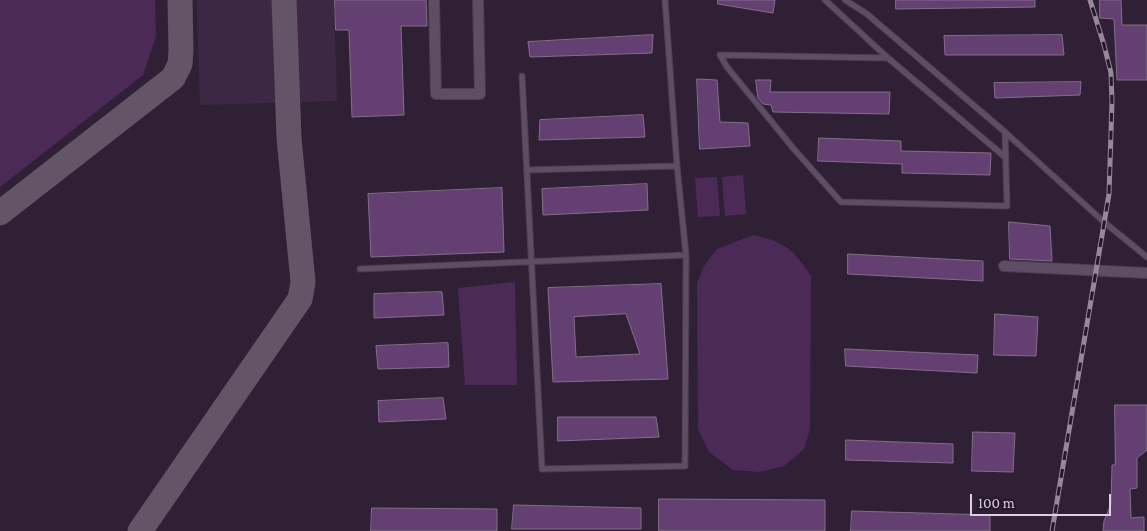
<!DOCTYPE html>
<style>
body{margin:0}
#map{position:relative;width:1147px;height:531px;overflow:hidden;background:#302036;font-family:"Crimson Pro",serif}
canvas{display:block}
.scale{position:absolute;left:970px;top:494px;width:141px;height:22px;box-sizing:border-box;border:2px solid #dbd0df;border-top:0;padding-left:6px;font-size:15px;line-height:18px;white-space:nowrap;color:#dbd0df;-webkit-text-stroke:4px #26172c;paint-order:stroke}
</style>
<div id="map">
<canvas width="1147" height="531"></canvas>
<div class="scale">100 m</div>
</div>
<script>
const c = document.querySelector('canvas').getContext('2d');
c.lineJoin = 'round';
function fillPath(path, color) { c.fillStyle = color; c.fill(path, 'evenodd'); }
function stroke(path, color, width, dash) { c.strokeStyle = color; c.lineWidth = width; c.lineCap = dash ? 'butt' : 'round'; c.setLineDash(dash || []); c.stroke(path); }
fillPath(new Path2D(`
 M197,0H334L337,101L200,105Z`), '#3c2843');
fillPath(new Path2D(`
 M0,0H155L156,36L143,75L0,187Z
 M743,175L746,214L725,216L722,177Z
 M717,177L720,216L698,217L695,178Z
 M753,235C785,242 793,249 811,276L810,429L804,449L784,466L760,472L733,470L709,452L698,429L697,284L704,266L717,249Z
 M515,282L517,385H465L458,288Z`), '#4b2a57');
stroke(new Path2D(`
 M0,213L173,78L180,64L181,51L180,0
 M140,531L300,299L303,282L289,138L284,0`), '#635468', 25);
const building = new Path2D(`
 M335,0H426L427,26H401L404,115L352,117L349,30H336Z
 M718,0H775L773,13L718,4Z
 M896,0H1035V7L896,9Z
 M1100,0H1121L1122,25H1147V80H1117L1114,19L1100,18Z
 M653,35L652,53L530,57L528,42Z
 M1062,35L1064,55H945L944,36Z
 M697,79L717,80L720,122L748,123L750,146L700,149Z
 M756,80H771L770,92H890L889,114L773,112L771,105L763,104L758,98Z
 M1081,82L1080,95L995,98L994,83Z
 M643,115L645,137L539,140L540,120Z
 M819,138L901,141V151L991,153L990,175L902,173V164L818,161Z
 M647,184L648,210L543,215L542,189Z
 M502,188L504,252L371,257L368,194Z
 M1009,222L1050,226L1052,261L1010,259Z
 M848,254L983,261V281L848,274Z
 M661,284L668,379L553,382L548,288ZM626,314L640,354L576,357L574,317Z
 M442,292L444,315L374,318V294Z
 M995,314L1038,317L1036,356L994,355Z
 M448,343L449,367L378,369L376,346Z
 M845,349L978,355L977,373L846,366Z
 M443,398L446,419L379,422L378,401Z
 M1115,405H1147V450L1137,458V488L1130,489L1131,518L1144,517V531H1103L1104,521L1111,504L1112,465H1115Z
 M558,417H656L659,437L558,441Z
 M973,432L1015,433L1013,472L972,471Z
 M846,440L953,444V463L846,460Z
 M659,499L825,500V531H659Z
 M514,505L641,508V529H512Z
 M372,508L497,509V531H371Z
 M852,511L990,515V531H851Z`);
fillPath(building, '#643f71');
stroke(building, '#826f89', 1);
const service = new Path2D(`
 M825,0L888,58L720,55L727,67L793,148L841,202L1007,206L1005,132
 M845,0L867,14L1005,132L1104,222L1147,257
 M888,58L1005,157
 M522,76L542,469L685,466L686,255L677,166L665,0
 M527,170L677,166
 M360,269L686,255`);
const minor = new Path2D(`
 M434,0L436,94H480L478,0
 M1004,266L1147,273`);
stroke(service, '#4b3d4f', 7);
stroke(minor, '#4b3d4f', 12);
stroke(service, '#5f4d65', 5);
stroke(minor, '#5f4d65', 10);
const rail = new Path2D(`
 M1052,531L1109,194L1112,102L1111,73L1104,45L1090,0`);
stroke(rail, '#96889a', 5);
stroke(rail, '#26172c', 3, [9]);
</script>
